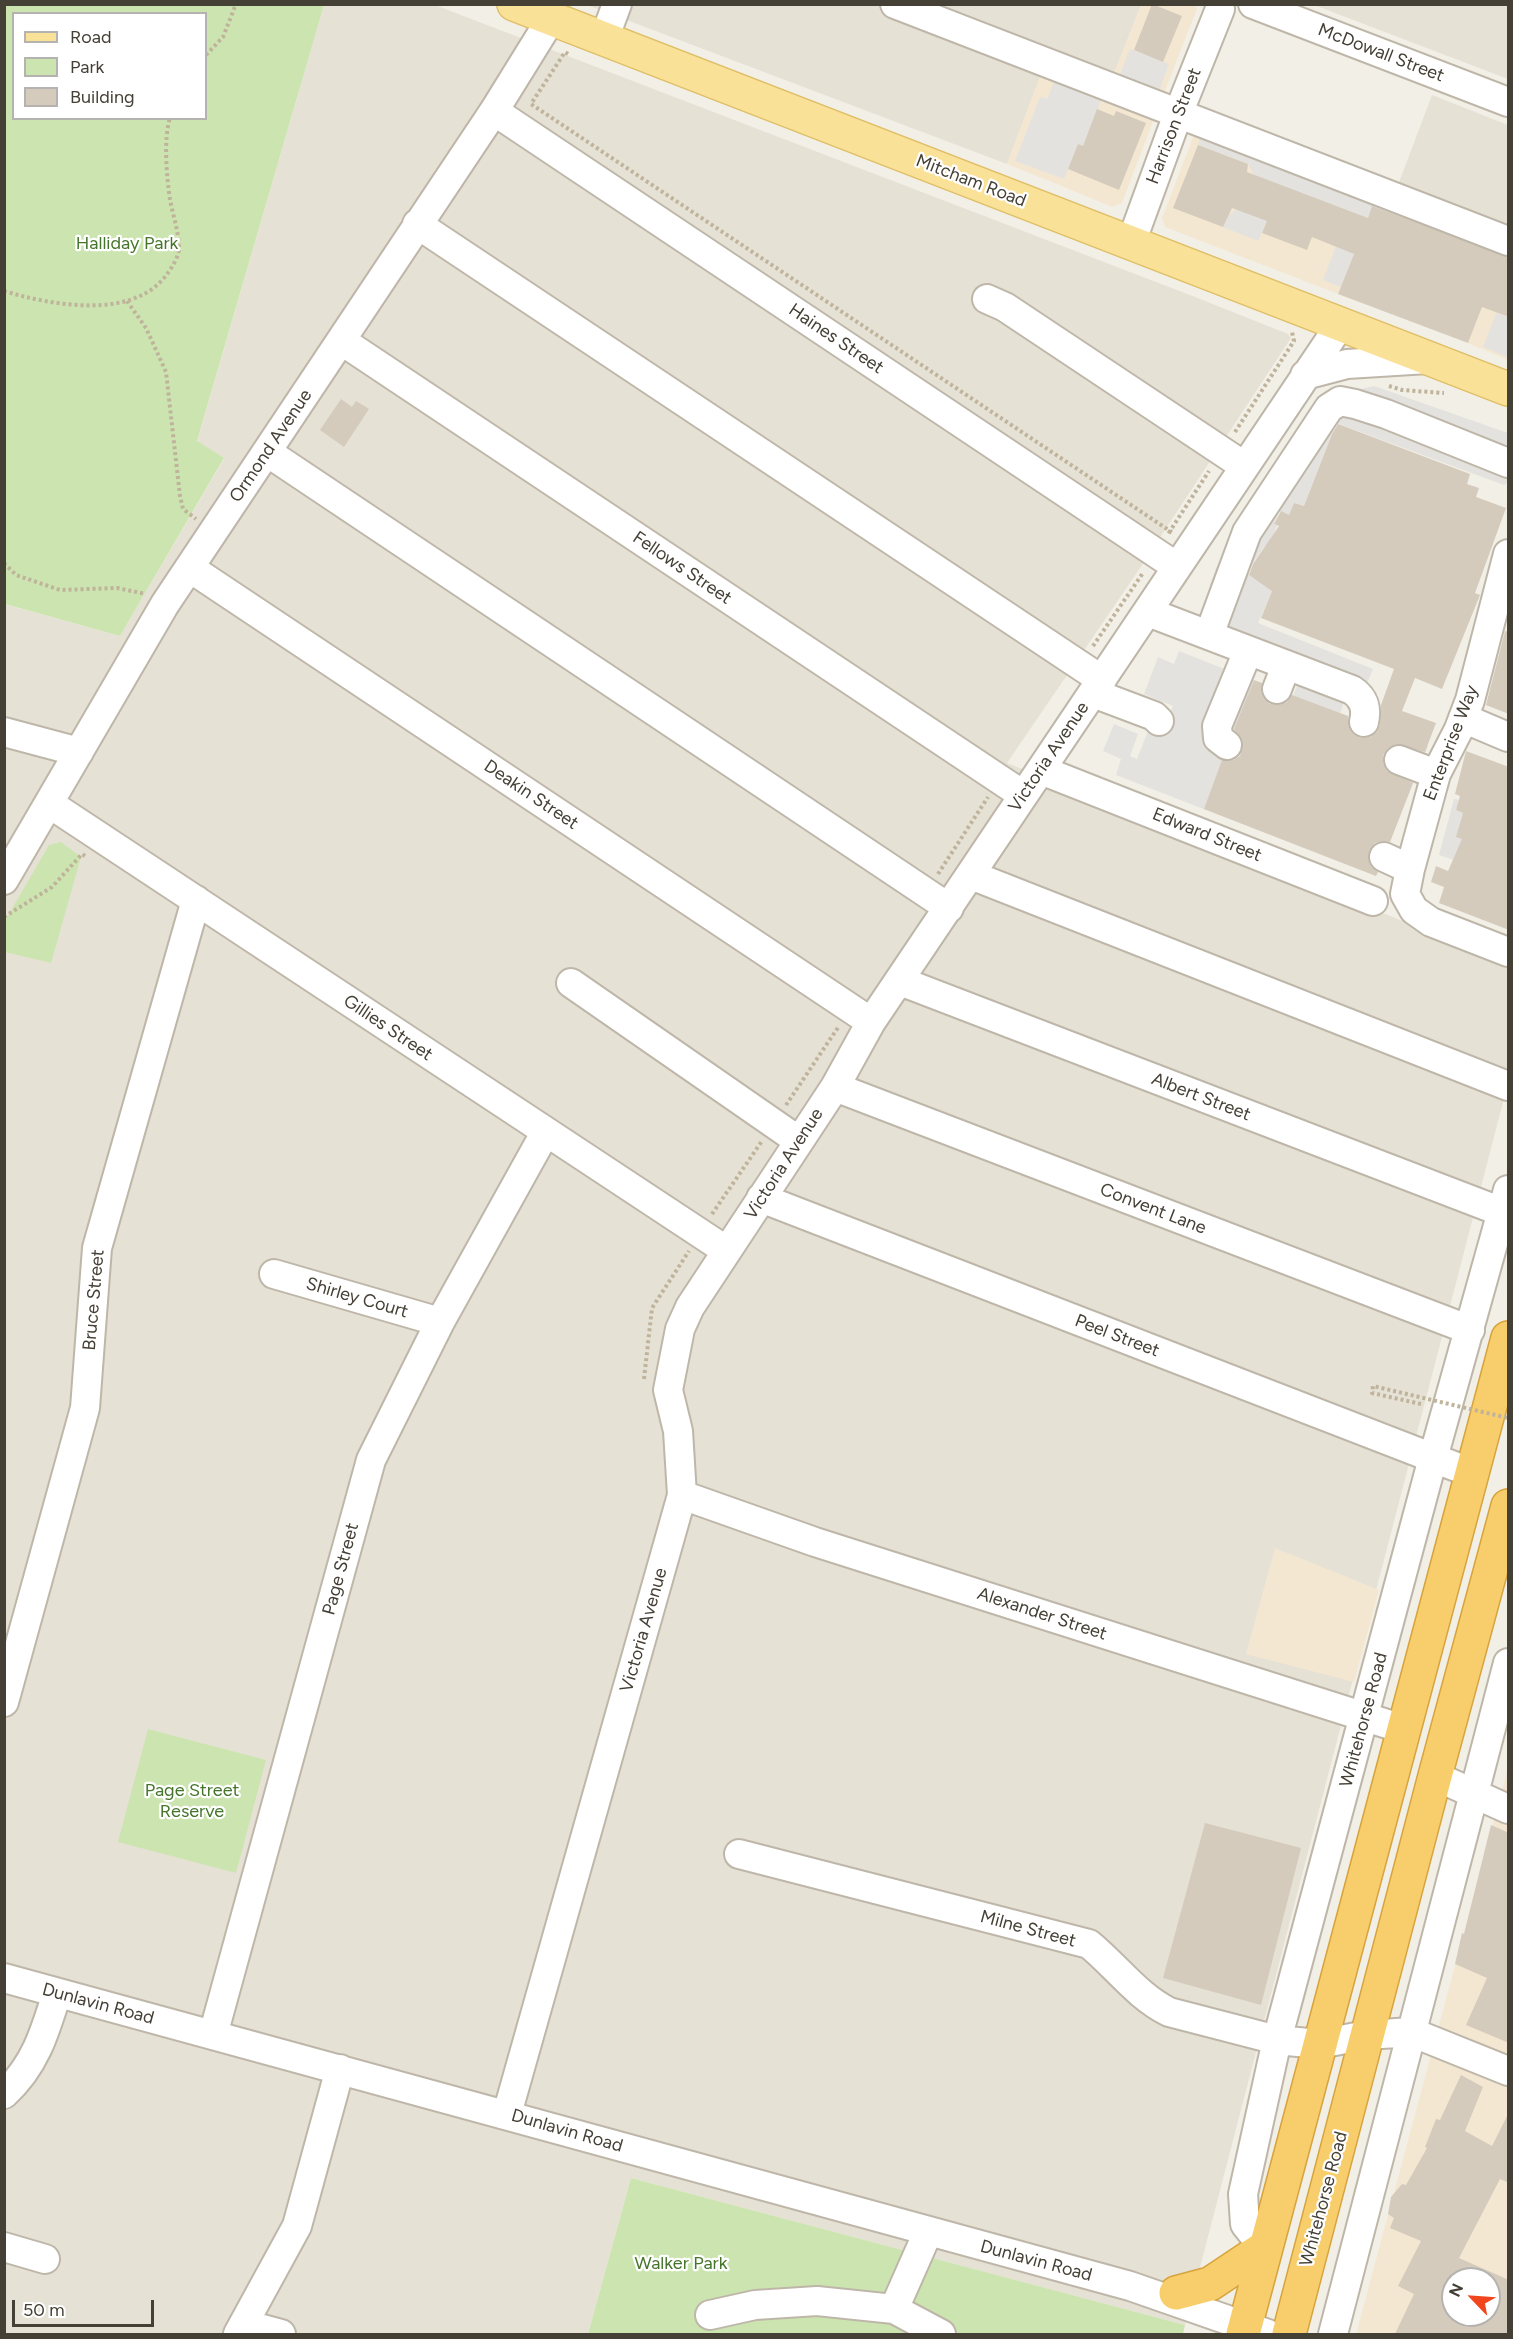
<!DOCTYPE html>
<style>
body{margin:0}
#map{position:relative;width:1513px;height:2339px;overflow:hidden;background:#f2efe6;font-family:Figtree,sans-serif}
canvas{display:block}
.frame{position:absolute;inset:0;border:6px solid #454036;pointer-events:none}
.legend{position:absolute;left:12px;top:12px;width:195px;height:108px;box-sizing:border-box;background:#fff;border:2px solid #b5b3af;margin:0;padding:8px 10px;list-style:none;font-size:18px;color:#454036}
.legend li{display:flex;align-items:center;gap:12px;height:30px}
.legend b{width:30px;border:2px solid #b5b3af}
.north{position:absolute;left:1441px;top:2267px;width:60px;height:60px;box-sizing:border-box;background:#fff;border:2px solid #b5b3af;border-radius:50%;rotate:295deg;font-size:16px;font-weight:700;line-height:24px;text-align:center;color:#454036}
.north::after{content:'';display:block;margin:auto;width:21px;height:27px;background:#f1451e;clip-path:polygon(50% 0,100% 100%,50% 72%,0 100%)}
.scale{position:absolute;left:12px;top:2300px;width:142px;height:27px;box-sizing:border-box;border:3px solid #454036;border-top:0;padding-left:8px;font-size:18px;line-height:21px;white-space:nowrap;color:#454036;-webkit-text-stroke:4px #fff;paint-order:stroke}
</style>
<div id="map">
<canvas width="1513" height="2339"></canvas>
<div class="frame"></div>
<ul class="legend">
<li><b style="height:8px;background:#fae198"></b>Road</li>
<li><b style="height:16px;background:#cce5b0"></b>Park</li>
<li><b style="height:16px;background:#d4cbbc"></b>Building</li>
</ul>
<div class="north">N</div>
<div class="scale">50 m</div>
</div>
<script>
const c = document.querySelector('canvas').getContext('2d');
c.lineJoin = 'round';
function fillPath(path, color) { c.fillStyle = color; c.fill(path, 'evenodd'); }
function stroke(path, color, width, dash) { c.strokeStyle = color; c.lineWidth = width; c.lineCap = dash ? 'butt' : 'round'; c.setLineDash(dash || []); c.stroke(path); }
function label(font, color, halo, rows, align = 'center') {
  c.font = font + ' Figtree,sans-serif'; c.lineWidth = 4.5; c.setLineDash([]); c.textBaseline = 'middle'; c.strokeStyle = halo; c.fillStyle = color; for (const [text, x, y, turn = 0] of rows) {
    c.save(); c.translate(x, y); c.rotate((+turn || 0) * Math.PI / 180); c.textAlign = isNaN(turn) ? turn : align; if (halo) c.strokeText(text, 0, 0); c.fillText(text, 0, 0); c.restore();
  }
}
fillPath(new Path2D(`
 M324,5H435L1195,297L1288,334L1291,338L1136,574L1007,763L1508,963V1083L1185,2325L631,2178L588,2334H5L4,604L120,636L224,459L197,442Z
 M587,5H1141L1110,84L1047,59L1007,164Z
 M1314,5H1508V79Z
 M1432,95L1508,125V236L1395,193Z`), '#e6e1d5');
fillPath(new Path2D(`
 M1141,5H1195L1197,9L1160,103L1110,84Z
 M1044,66L1157,111L1122,203L1113,207L1007,164Z
 M1197,127L1376,195L1338,294L1165,227L1162,218Z
 M1508,246V360L1468,343L1503,249Z
 M1275,1548L1379,1590L1354,1682L1246,1654Z
 M1508,1768V2334H1356ZM1453,2279H1489V2315H1453Z`), '#f4e7d2');
fillPath(new Path2D(`
 M4,5H324L197,441L224,458L120,636L5,604ZM14,14H206V118H14Z
 M61,842L81,857L51,963L5,952V921L49,845Z
 M148,1729L266,1760L236,1873L118,1842Z
 M631,2178L1185,2325L1183,2334H588Z`), '#cce5b0');
fillPath(new Path2D(`
 M1130,49L1169,64L1156,99L1116,84Z
 M1057,75L1104,93L1083,146L1078,144L1064,179L1015,161L1040,97L1047,99Z
 M1202,133L1375,200L1368,218L1254,175L1248,164L1198,145Z
 M1243,203L1267,221L1258,241L1223,227L1228,216Z
 M1336,246L1354,254L1341,287L1323,280Z
 M1496,313L1508,317V357L1483,347Z
 M1374,386L1508,433V482L1504,485L1336,423L1304,506L1294,503L1289,515L1279,511L1274,524L1277,526L1268,548L1264,547L1246,573L1257,580L1277,579L1258,623L1373,669L1366,686L1198,620L1216,568L1328,396Z
 M1179,651L1293,696L1298,683L1345,700L1340,713L1428,746L1376,876L1116,775L1121,759L1103,751L1114,724L1138,734L1130,756L1137,759L1154,716L1166,724L1173,706L1144,694L1158,657L1174,664Z
 M1454,799L1459,800L1456,810L1463,813L1457,837L1507,850L1463,863L1439,855Z`), '#e4e2de');
fillPath(new Path2D(`
 M1152,4L1182,16L1163,62L1134,50Z
 M1097,109L1114,116L1116,111L1146,123L1119,190L1068,169L1078,144L1083,146Z
 M1198,145L1248,164L1247,172L1368,218L1372,206L1509,257V317L1482,307L1468,343L1338,294L1354,254L1312,237L1307,250L1262,233L1267,221L1232,208L1223,227L1173,208Z
 M341,399L352,407L356,401L369,409L344,447L320,430Z
 M1338,424L1470,474L1467,484L1479,488L1476,497L1506,508L1475,593L1480,595L1442,689L1415,678L1402,711L1436,723L1425,752L1397,744L1388,748L1383,755V763L1387,771L1413,783L1390,842L1383,841L1375,843L1369,851L1368,859L1371,867L1378,872L1376,876L1204,809L1222,760H1234L1240,756L1243,748L1242,738L1234,729L1254,680L1262,683L1261,692L1264,699L1270,704L1280,705L1287,702L1292,695L1348,716L1349,728L1354,735L1361,738L1370,737L1377,732L1380,725L1381,705L1394,669L1261,618L1272,591L1249,575L1253,564L1279,526L1274,524L1281,511L1289,515L1294,503L1304,506L1332,434Z
 M1505,631L1509,632V714L1486,705Z
 M1466,751L1509,767V930L1439,903L1444,887L1431,882L1436,866L1448,871L1462,839L1456,837L1463,813L1456,810L1460,796L1455,794Z
 M1205,1823L1301,1848L1261,2005L1163,1978Z
 M1491,1825L1509,1833V2043L1466,2025L1487,1978L1455,1964L1462,1933L1464,1934Z
 M1461,2075L1483,2087L1465,2131L1492,2146L1509,2112V2183L1500,2179L1459,2258L1509,2280V2334H1395L1414,2294L1398,2286L1421,2241L1390,2228L1394,2218L1388,2214L1391,2197L1402,2184L1406,2185L1427,2148L1425,2147L1436,2119L1440,2120ZM1453,2279H1489V2315H1453Z`), '#d4cbbc');
const minor = new Path2D(`
 M895,4L1508,241
 M1253,4L1508,102
 M604,39L617,4
 M494,111L1177,567
 M417,224L1102,680
 M1131,243L1178,114L1220,9
 M987,299L1005,307L1244,466
 M342,341L1023,795
 M1305,375L1347,364L1428,359
 M267,452L949,908
 M1508,554L1470,700L1459,729L1436,774L1410,869L1405,894L1414,910L1431,922L1508,952
 M190,568L871,1022
 M1148,612L1352,690C1364,698 1367,709 1364,722
 M1209,635L1247,532L1329,408L1340,401L1355,404L1386,414L1508,463
 M1277,689L1286,666
 M1093,693L1154,716L1159,721
 M1463,718L1508,737
 M4,732L79,752
 M1227,745L1218,738L1217,726L1248,651
 M1399,760L1436,774
 M1041,770L1373,901
 M50,804L727,1251
 M1384,857L1410,869
 M971,875L1508,1086
 M4,880L165,604L494,111L551,19
 M900,981L1502,1212
 M571,983L799,1141
 M835,1087L1470,1330
 M761,1198L1472,1473
 M274,1274L440,1322
 M682,1495L815,1542L1403,1729
 M4,1702L85,1408L97,1248L196,900
 M1435,1776L1508,1809
 M739,1854L1089,1944C1117,1967 1137,1996 1169,2012L1277,2040L1319,2044L1367,2035L1411,2032L1508,2071
 M4,1978L1130,2286L1268,2334
 M213,2035L371,1460L440,1322L545,1133
 M4,2094C35,2066 45,2032 57,1993
 M507,2114L682,1495L678,1431L668,1390L680,1329L690,1307L835,1087L871,1022L1340,325
 M928,2232L894,2309L941,2334
 M4,2247L45,2259
 M1264,2248L1245,2224L1243,2194L1277,2040L1433,1458L1508,1190
 M710,2315L755,2305L817,2301L894,2309
 M244,2324L281,2334
 M238,2334L297,2226L340,2069
 M1333,2334L1508,1663`);
const major = new Path2D(`
 M514,4L1508,389`);
const highway = new Path2D(`
 M1176,2293L1210,2284L1264,2248
 M1243,2334L1508,1338
 M1289,2334L1435,1776L1508,1506`);
stroke(minor, '#beb7a9', 32);
stroke(major, '#dfbf68', 36);
stroke(highway, '#d7a33c', 36);
stroke(new Path2D(`
 M568,54L565,52L531,104L1170,531L1168,534
 M206,55L223,37L236,4
 M4,291C50,305 134,321 167,274C173,266 180,255 179,245C178,230 173,215 170,200C167,178 163,140 170,118
 M127,301L146,328L166,372L180,496L183,509L196,519
 M1389,386L1402,390L1444,393
 M1235,432L1294,341L1292,332
 M1172,532L1170,531L1209,471
 M4,563L16,575L60,590L117,588L146,594
 M1093,646L1143,573
 M938,874L988,797
 M4,917L52,887L82,854L85,856
 M786,1105L839,1026
 M712,1214L762,1141
 M644,1379L652,1308L689,1251`), '#bfb39b', 4, [3, 3]);
stroke(minor, '#fff', 28);
stroke(major, '#fae198', 33);
stroke(highway, '#f8ce6c', 33);
stroke(new Path2D(`
 M1421,1404L1372,1393L1373,1386L1508,1418`), '#bfb39b', 4, [3, 3]);
label('18px', '#454036', '#fff', [
 ["McDowall Street",1381,53,21],
 ["Harrison Street",1174,126,-69],
 ["Mitcham Road",971,181,21],
 ["Haines Street",836,339,34],
 ["Ormond Avenue",271,446,-56],
 ["Fellows Street",682,568,34],
 ["Enterprise Way",1451,743,-69],
 ["Victoria Avenue",1049,757,-56],
 ["Deakin Street",531,795,34],
 ["Edward Street",1207,835,22],
 ["Gillies Street",388,1028,34],
 ["Albert Street",1201,1097,21],
 ["Victoria Avenue",784,1164,-57],
 ["Convent Lane",1153,1209,21],
 ["Shirley Court",357,1298,16],
 ["Bruce Street",94,1300,-85],
 ["Peel Street",1117,1336,21],
 ["Page Street",341,1569,-75],
 ["Alexander Street",1042,1614,18],
 ["Victoria Avenue",644,1630,-74],
 ["Whitehorse Road",1364,1720,-75],
 ["Milne Street",1028,1929,15],
 ["Dunlavin Road",98,2004,15],
 ["Dunlavin Road",567,2131,16],
 ["Whitehorse Road",1324,2199,-75],
 ["Dunlavin Road",1036,2261,15]
]);
label('18px', '#45742b', '#fff', [
 ["Halliday Park",127,244],
 ["Page Street",192,1791],
 ["Reserve",192,1812],
 ["Walker Park",681,2264]
]);
</script>
